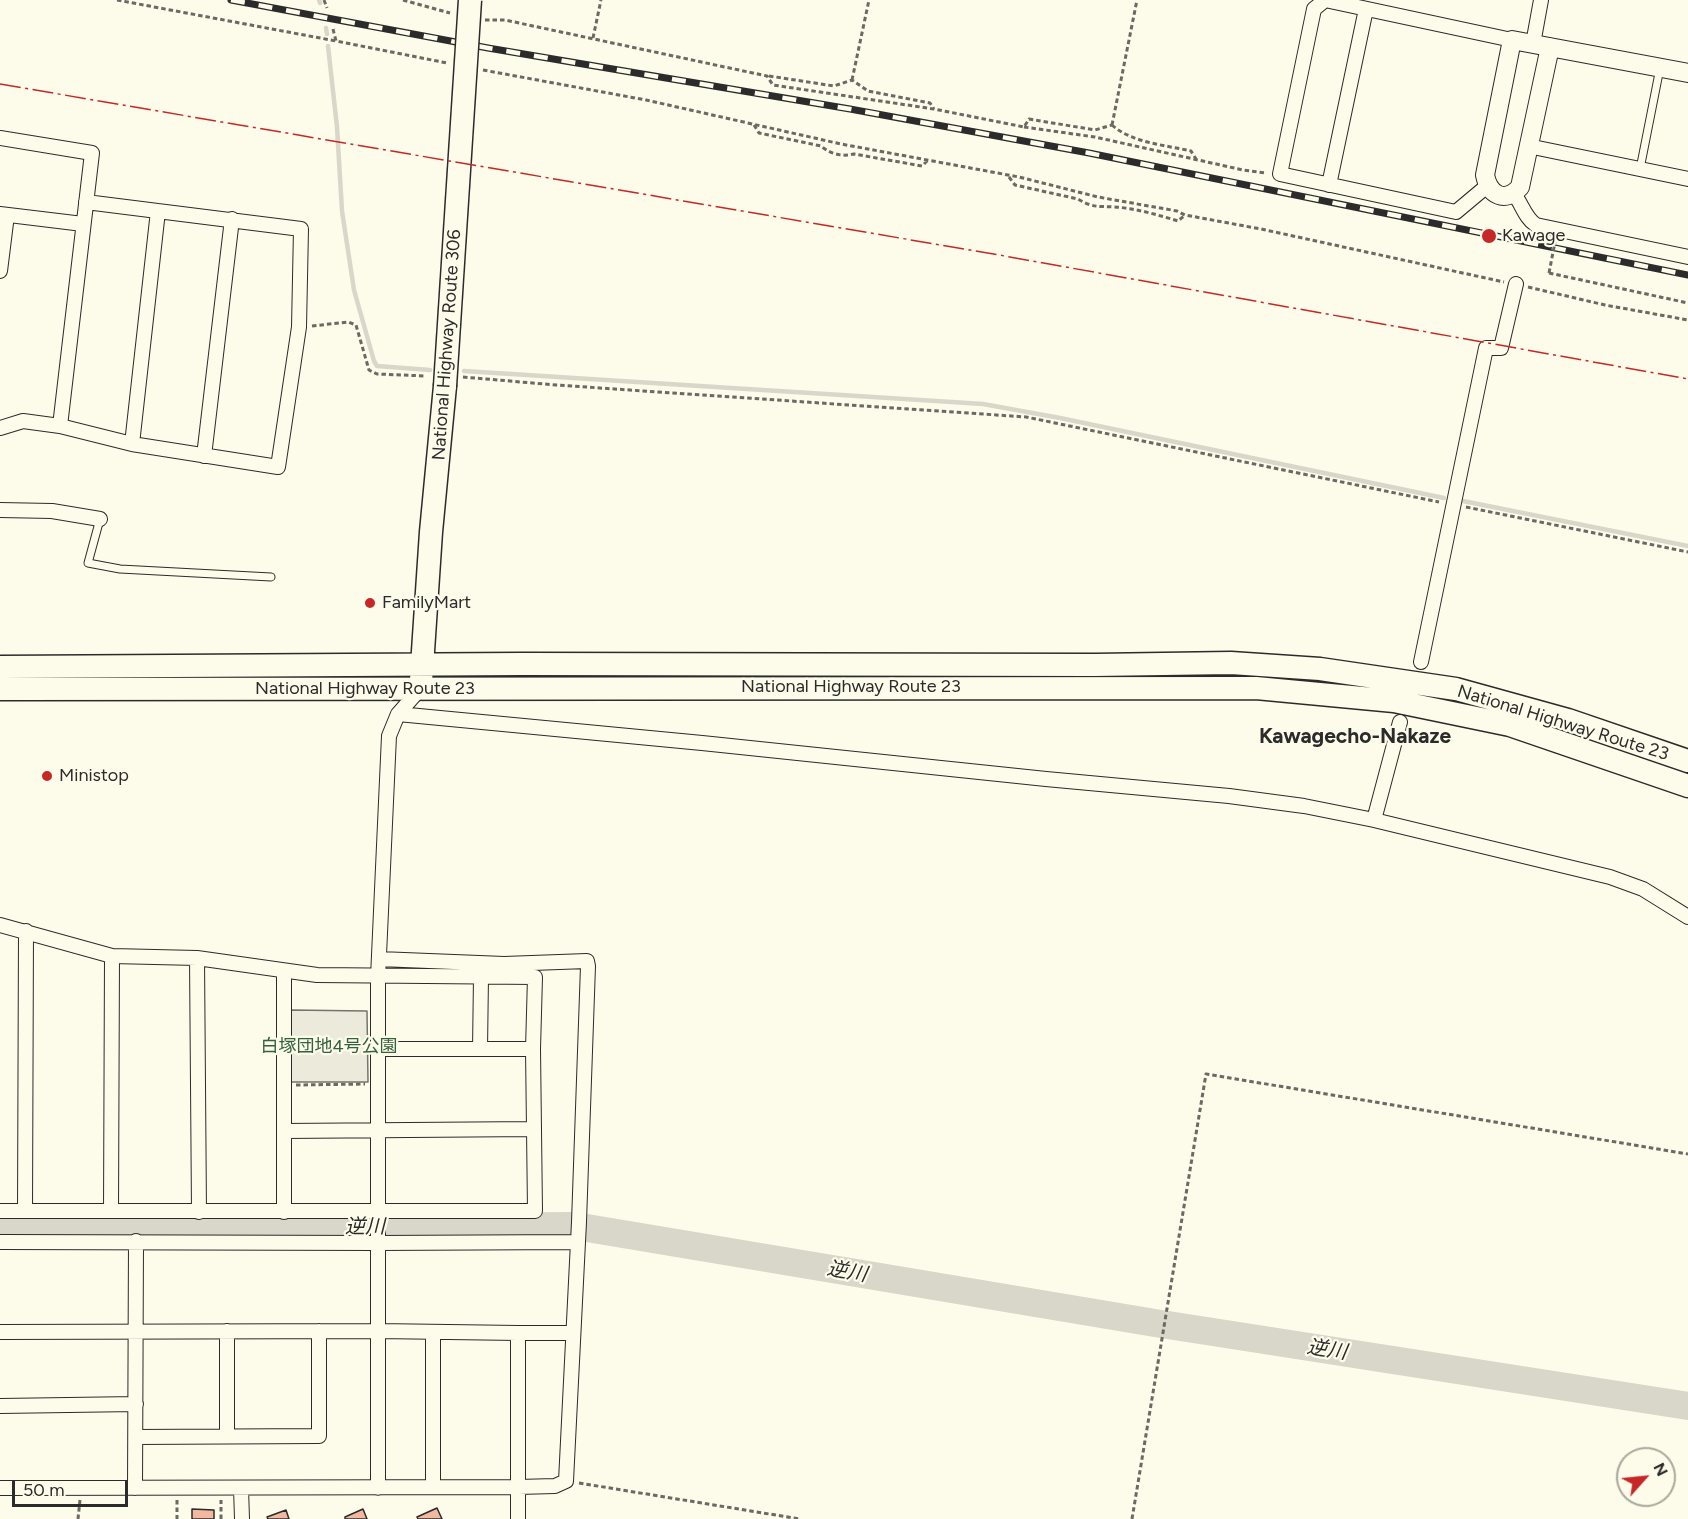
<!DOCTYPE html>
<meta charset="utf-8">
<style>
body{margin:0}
#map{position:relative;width:1688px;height:1519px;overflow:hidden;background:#fdfbea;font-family:Figtree,sans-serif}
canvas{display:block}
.north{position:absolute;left:1616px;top:1447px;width:60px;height:60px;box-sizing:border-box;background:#fdfbea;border:2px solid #a9a89e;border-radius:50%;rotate:63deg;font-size:16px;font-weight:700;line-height:24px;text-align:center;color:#2b2b2b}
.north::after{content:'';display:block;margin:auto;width:21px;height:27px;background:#c62828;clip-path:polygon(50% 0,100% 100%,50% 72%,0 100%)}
.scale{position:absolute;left:12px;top:1480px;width:116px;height:27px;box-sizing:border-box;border:3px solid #2b2b2b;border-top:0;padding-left:8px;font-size:18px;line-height:21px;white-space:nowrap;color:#2b2b2b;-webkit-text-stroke:4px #fdfbea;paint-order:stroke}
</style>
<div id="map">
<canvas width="1688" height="1519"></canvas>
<div class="north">N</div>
<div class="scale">50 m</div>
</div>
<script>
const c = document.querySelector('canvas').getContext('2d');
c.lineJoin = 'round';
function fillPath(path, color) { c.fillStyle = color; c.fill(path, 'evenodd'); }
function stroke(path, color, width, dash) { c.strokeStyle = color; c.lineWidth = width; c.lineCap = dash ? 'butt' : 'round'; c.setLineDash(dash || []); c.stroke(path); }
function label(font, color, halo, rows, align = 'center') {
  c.font = font + ' Figtree,"Noto Sans JP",sans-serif'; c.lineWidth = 4.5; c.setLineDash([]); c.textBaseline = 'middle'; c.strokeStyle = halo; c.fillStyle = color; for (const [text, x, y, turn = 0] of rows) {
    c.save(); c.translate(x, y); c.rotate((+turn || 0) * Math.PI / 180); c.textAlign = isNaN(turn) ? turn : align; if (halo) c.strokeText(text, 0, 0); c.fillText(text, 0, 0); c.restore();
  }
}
const green = new Path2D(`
 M291,1010L367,1011L368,1082H291Z`);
fillPath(green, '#ecebdb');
stroke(green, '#74746e', 1.5);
stroke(new Path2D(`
 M319,0L320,3
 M326,28L327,34
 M328,46L337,127L342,211L354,290L374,361L377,366L430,370
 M464,371L983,404L1060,418L1444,498
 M1463,501L1688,546`), '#d8d7c9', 4.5);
stroke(new Path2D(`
 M0,1229L575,1226L1155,1323L1688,1406`), '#d8d7c9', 28);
const building = new Path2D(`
 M437,1508L442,1519H418L417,1517Z
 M192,1509L214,1510V1519H192Z
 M363,1509L367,1519H345V1517Z
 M286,1510L289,1519H268L267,1517Z`);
fillPath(building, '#f2b8a0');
stroke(building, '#2b2b2b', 1.5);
const service = new Path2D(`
 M1640,169L1660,68
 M100,519L88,563L120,569L271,577`);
const minor = new Path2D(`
 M1325,0L1314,9L1280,174L1456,212L1487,186
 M1325,0L1512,40
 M1533,44L1541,0
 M0,138L92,153L60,426
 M1528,146L1688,179
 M1329,185L1366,9
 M1514,194C1522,204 1525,218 1536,225L1688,257
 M0,214L83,224
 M0,271L7,215
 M0,428L23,421L60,426L132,444L278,467L299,327L301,229L86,202
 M132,444L158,211
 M204,456L232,219
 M0,510L52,511L100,519
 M1421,662L1486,348H1501L1516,284
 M398,714L702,743L1046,779L1229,796L1304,806L1374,820L1610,877L1643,889L1688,917
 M1374,820L1400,722
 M0,925L112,956L197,958L317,975L535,977L533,1049L535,1211H0
 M197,958L199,1212
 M379,1049H533
 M480,1049L481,977
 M284,1131L534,1129
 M25,1211L26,931
 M111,1211L112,956
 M284,1212V971
 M0,1242L377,1243L577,1242
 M227,1331V1436
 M0,1332L378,1331L518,1333V1519
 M433,1332V1487
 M518,1333H573
 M0,1406L136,1404
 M136,1437L319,1436V1331
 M0,1488L518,1487L555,1486L566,1481L579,1222L588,966L587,961L504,964L379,959
 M135,1488L136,1241
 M241,1488L242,1519
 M378,1488V977L389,736L398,714L420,689`);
const tertiary = new Path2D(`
 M1550,47L1520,187C1505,204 1489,195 1485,175L1512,40L1688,73`);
const trunk = new Path2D(`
 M0,667L522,664L1095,665L1231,663L1320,669L1456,689L1568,720L1688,761
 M421,681L431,532L445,386
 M0,689L1256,688L1394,701L1510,725L1688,786`);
stroke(service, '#2b2b2b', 9);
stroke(minor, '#2b2b2b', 16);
stroke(tertiary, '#2b2b2b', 20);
stroke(trunk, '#2b2b2b', 25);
stroke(new Path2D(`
 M117,0L336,41
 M324,0L327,8
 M403,0L450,13
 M485,20H505L767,76L773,85L934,109L1024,127L1029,119L1095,130L1112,125
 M333,29L336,41L447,63
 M593,38L601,0
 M483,70L646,100L841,144L1019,177L1098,197L1177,211L1185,215L1261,229L1504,282
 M769,76L834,86L852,80L868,91L930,103L934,109
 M852,80L869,0
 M754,125L759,133L821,146C830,154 842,157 854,154L922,166L928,160
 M1112,125L1137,0
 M1112,125C1132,143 1165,145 1191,151L1196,159
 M1024,127L1095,137L1243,170L1266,173
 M1009,177L1015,185L1078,199C1093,208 1098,206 1114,207C1135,208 1158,215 1178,221L1185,215
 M1549,273L1688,303
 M1528,287L1605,305L1688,320
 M312,326L348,322L356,325L369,370L377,374L426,376
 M463,377L556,385L1026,417L1439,502
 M1466,507L1688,552
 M296,1085L365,1084
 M579,1483L800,1519
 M177,1500V1519
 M78,1519L80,1500
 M221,1519V1500
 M1132,1519L1206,1074L1688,1154`), '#6a6964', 3, [4.5, 3]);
stroke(service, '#fdfbea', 7);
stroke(minor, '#fdfbea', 14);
stroke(tertiary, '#fdfbea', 18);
stroke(trunk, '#fdfbea', 22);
const rail = new Path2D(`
 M231,0L488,48L850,109L1089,153L1688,275`);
stroke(rail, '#2b2b2b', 7);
stroke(rail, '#fdfbea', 4.5, [14]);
const trunkBridge = new Path2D(`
 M445,386L470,0`);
stroke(trunkBridge, '#2b2b2b', 25, []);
stroke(new Path2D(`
 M1549,273L1555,242`), '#6a6964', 3, [4.5, 3]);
stroke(trunkBridge, '#fdfbea', 22);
stroke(new Path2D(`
 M0,84L999,255L1688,379`), '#c62828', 1.5, [21, 4.5, 3, 4.5]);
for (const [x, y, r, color] of [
 [1489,236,8,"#c62828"],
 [370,603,6,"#c62828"],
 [47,776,6,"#c62828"]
]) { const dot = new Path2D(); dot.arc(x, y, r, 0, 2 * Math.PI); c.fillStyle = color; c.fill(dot); stroke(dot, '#fdfbea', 2); }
label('18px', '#2b2b2b', '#fdfbea', [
 ["Kawage",1502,236],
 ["FamilyMart",382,603],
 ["Ministop",59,776]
], 'left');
label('18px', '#2b2b2b', '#fdfbea', [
 ["National Highway Route 306",447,345,-86],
 ["National Highway Route 23",851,687],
 ["National Highway Route 23",365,689],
 ["National Highway Route 23",1563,723,17]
]);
label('18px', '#34623c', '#fdfbea', [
 ["白塚団地4号公園",329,1047]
]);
label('italic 20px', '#2b2b2b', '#fdfbea', [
 ["逆川",365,1227],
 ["逆川",847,1272,10],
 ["逆川",1327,1350,9]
]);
label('bold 21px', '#2b2b2b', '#fdfbea', [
 ["Kawagecho-Nakaze",1355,737]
]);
</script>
